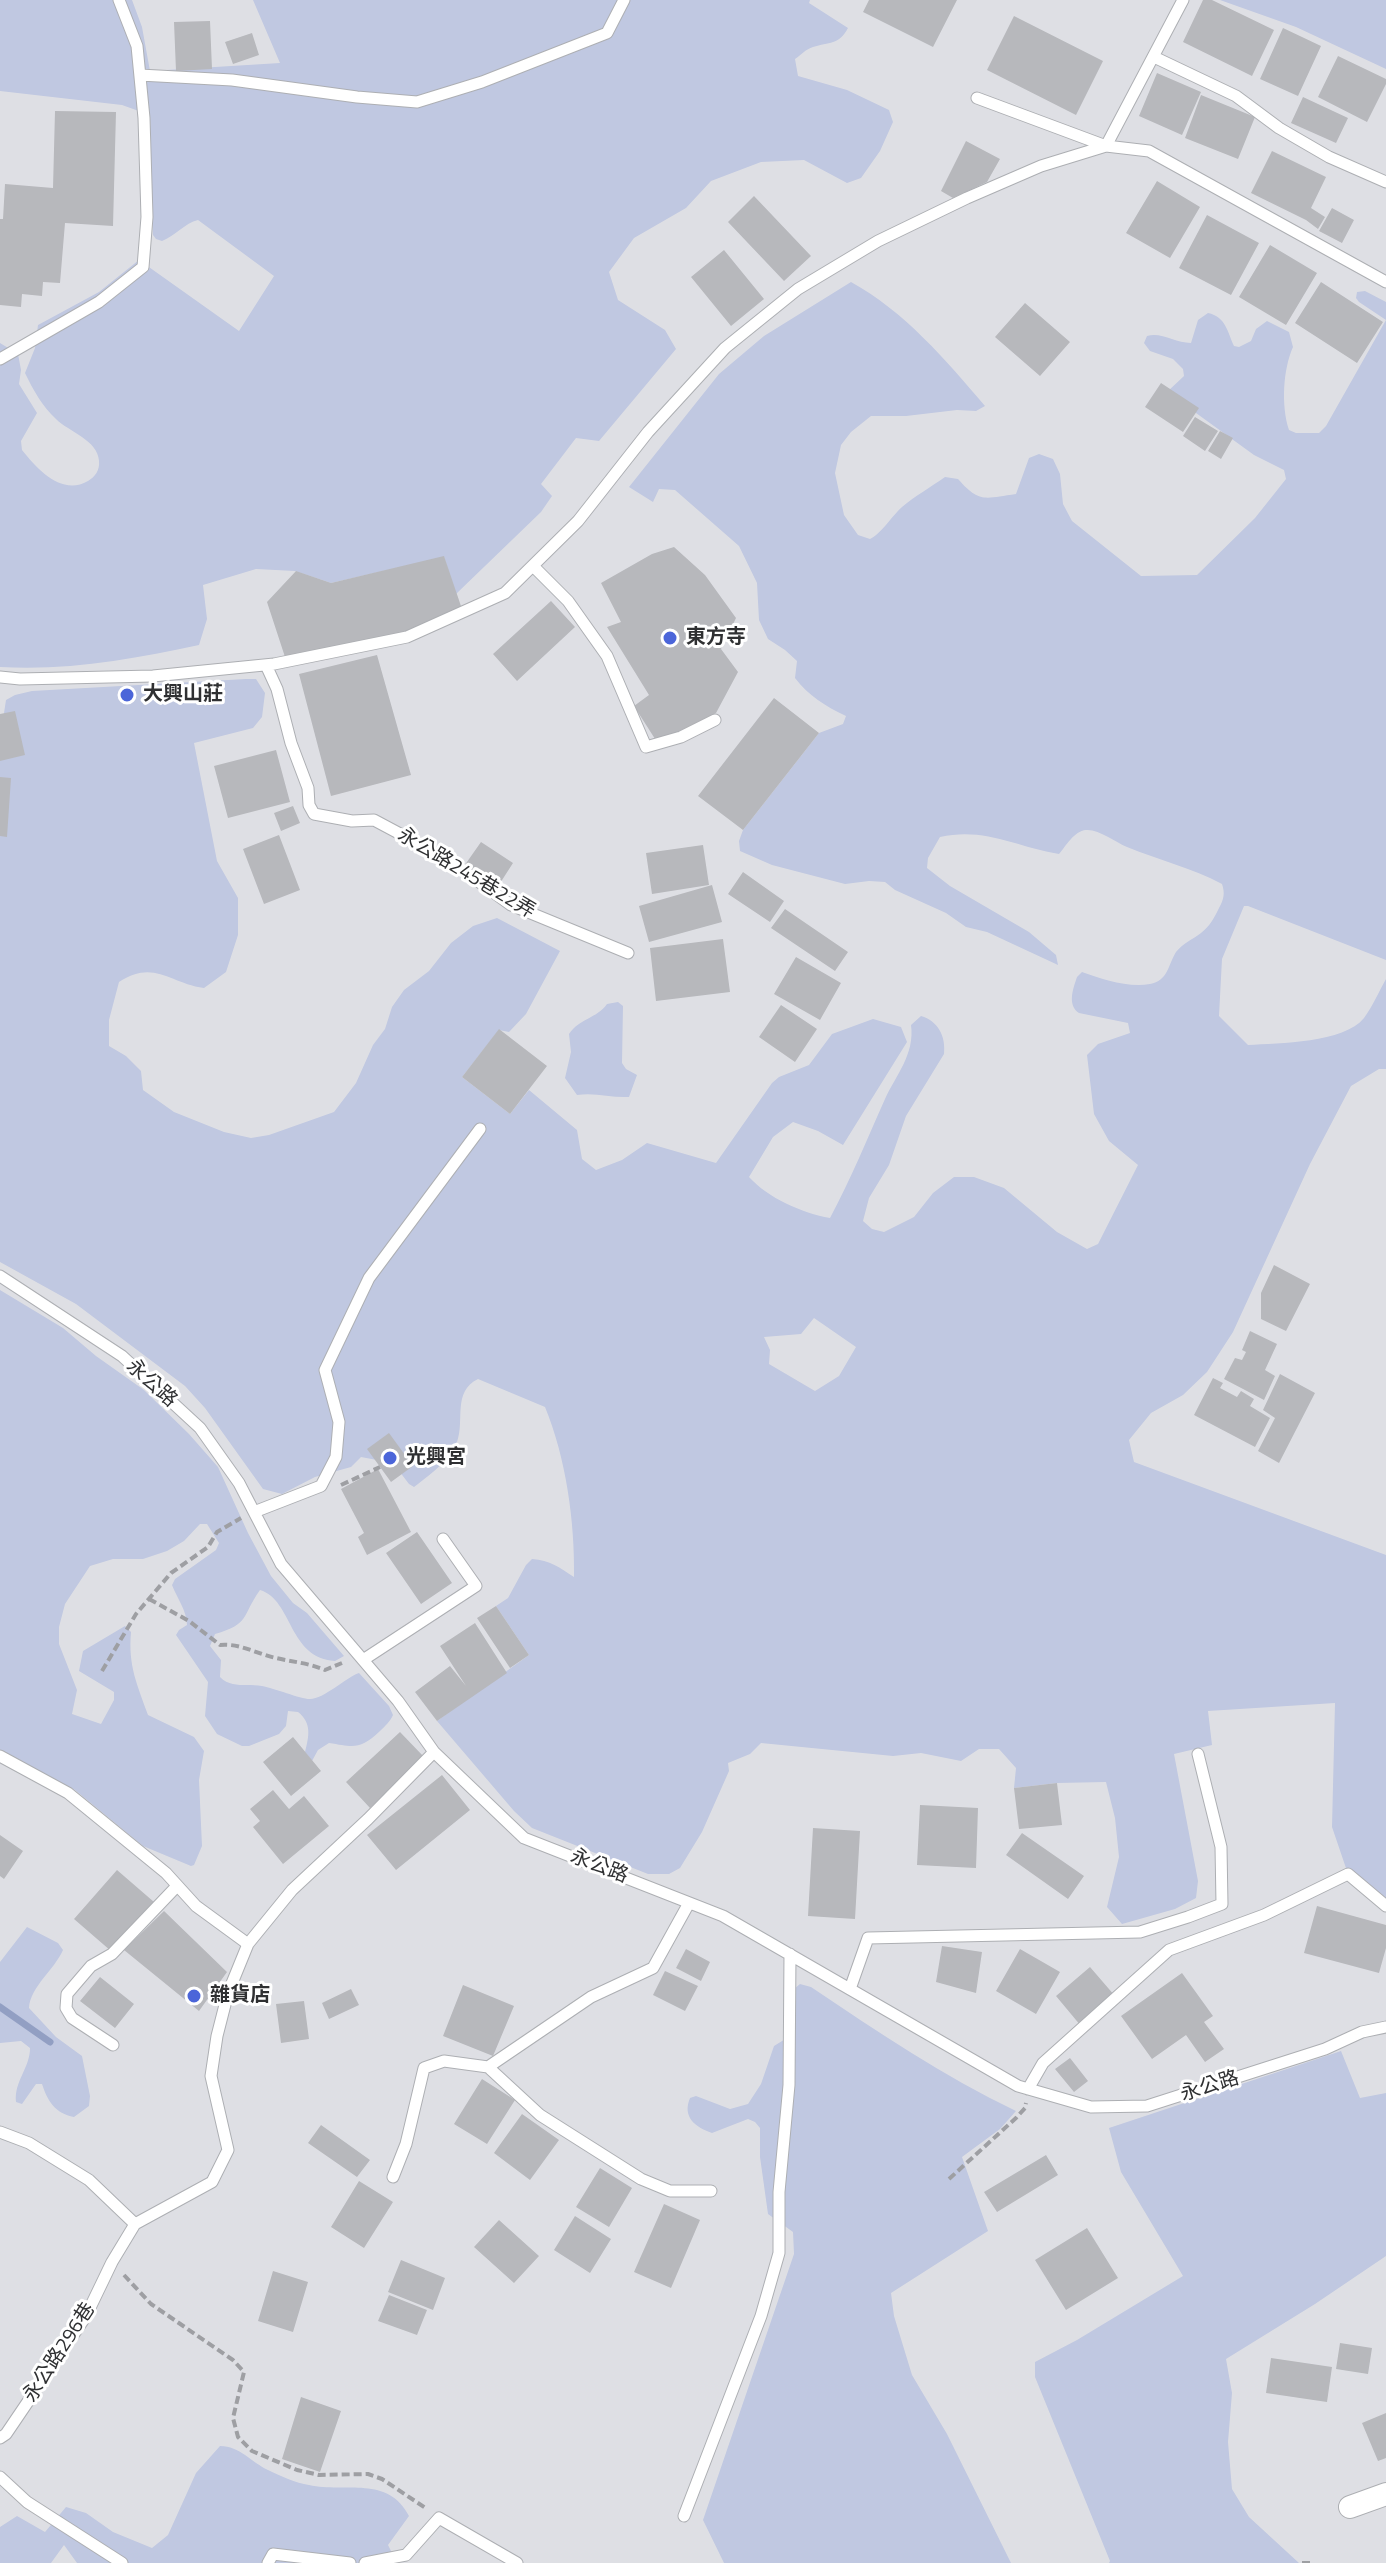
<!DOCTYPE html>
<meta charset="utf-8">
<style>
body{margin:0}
canvas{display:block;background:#dedfe4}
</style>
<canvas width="1386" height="2563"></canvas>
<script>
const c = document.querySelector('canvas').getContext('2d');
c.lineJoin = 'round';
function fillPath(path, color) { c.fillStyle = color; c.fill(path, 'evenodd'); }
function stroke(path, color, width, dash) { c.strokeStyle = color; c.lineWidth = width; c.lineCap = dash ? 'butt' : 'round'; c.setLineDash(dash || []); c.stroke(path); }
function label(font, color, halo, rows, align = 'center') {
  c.font = font + ' "Titillium Web","Noto Sans TC",sans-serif'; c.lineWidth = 6; c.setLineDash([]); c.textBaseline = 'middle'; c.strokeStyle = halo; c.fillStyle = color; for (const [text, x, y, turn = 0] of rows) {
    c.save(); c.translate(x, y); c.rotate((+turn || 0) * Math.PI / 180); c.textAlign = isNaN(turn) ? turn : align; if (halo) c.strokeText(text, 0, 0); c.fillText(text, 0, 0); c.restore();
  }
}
fillPath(new Path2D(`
 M0,0H132L142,27L150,71L280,63L253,0H810L809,3L848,28C839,45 829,42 813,47C806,49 801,55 795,59L798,76L847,90L889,110L893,122L880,151L861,178L847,183L804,160L761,162L711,181L686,208L634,238L609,272L618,300L665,330L676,349L599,441L576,438L541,484L552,496L541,512L456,594L444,557L331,583L295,571L256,569L203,585L207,619L199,645C133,659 68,671 0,667V343L18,354L21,370L19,384L37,413L21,441L22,450C38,470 62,496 88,481C95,477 100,470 99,461C98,440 69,432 56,419C43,407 33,390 25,373L35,348L38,325L99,292L139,260L239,331L274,276L198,220C185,223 175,236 162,241L156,239L153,235L150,115L122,105L0,91Z
 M1220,0H1386V69L1296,27Z
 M851,282C904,311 946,360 985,406L976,411L957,410L906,416H871L851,432L841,445L835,473L844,515L858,535L870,539C880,535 892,516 902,507C915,496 931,487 945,477L958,479C980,504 985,498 1016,494L1029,458L1039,454L1053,459L1060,474L1063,504L1072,521L1141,576L1197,575L1255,518L1286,479L1284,470L1254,455L1167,392L1184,376L1183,369L1173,359L1150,351L1144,343L1147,336C1162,332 1175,343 1191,343L1198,320L1208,313C1226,317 1227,331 1234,346L1239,347L1251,341L1256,329L1267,321L1289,332L1293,347C1283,369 1281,406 1289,430L1296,433H1319L1326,426L1386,320L1359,302L1356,298L1357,292L1365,291L1386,302V960L1248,906H1244L1222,959L1219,1016L1248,1045C1279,1043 1344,1043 1364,1018C1373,1006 1379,991 1386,979V1069H1379L1351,1086L1310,1164L1233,1332L1207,1372L1183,1395L1151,1413L1129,1440L1134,1462L1386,1555V1906L1348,1874L1332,1827L1335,1703L1208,1711L1212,1745L1174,1754L1198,1881L1196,1898L1175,1909L1122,1924L1107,1907L1119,1857L1115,1818L1106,1782L1057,1783L1014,1788L1016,1768L999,1749H979L961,1761L921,1753L893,1756L761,1743L750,1754L728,1763L729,1771L702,1832L680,1868L669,1874H648L532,1828L514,1811L437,1721L529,1655L496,1606L508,1598L526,1565L532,1559C550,1560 560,1568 574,1577C575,1522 566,1458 545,1407L478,1379C452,1392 465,1420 457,1442C450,1460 433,1472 418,1484L414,1487L409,1484L393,1463L361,1457L351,1467L315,1477L282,1494L263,1489L205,1408L185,1386L76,1304L0,1262V739L6,700L15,695L32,691L246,679H256L265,693L262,717L253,728L194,743L217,861L238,898V935L226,972L204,988C169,983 154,959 119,982L109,1020V1046L126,1056L141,1071L143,1090L174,1112L224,1132L251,1138L269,1135L334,1112L356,1083L373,1045L385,1029L392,1007L404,990L429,971L451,943L473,926L497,918L560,951L526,1014L509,1032L499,1030L462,1077L510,1114L529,1090L577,1130L582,1159L596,1170L622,1160L647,1143L716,1163L772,1083L779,1077L809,1065L832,1034L873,1019L901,1027L907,1042L843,1145L818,1131L793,1122L773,1137L749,1177C768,1198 802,1213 830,1218C851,1179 867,1139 885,1099C896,1075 915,1054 911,1025L921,1016C938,1021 946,1036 944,1054L906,1116L889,1165L869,1198L863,1221L872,1229L884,1232L914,1217L933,1193L954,1177H974L1004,1188L1057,1232L1087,1249L1098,1244L1138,1165L1109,1141L1094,1114L1087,1055L1098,1044L1130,1033L1128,1023L1079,1013C1067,1005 1073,989 1077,977L1082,972C1102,979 1128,988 1150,984C1168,981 1168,965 1176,952C1182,944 1193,939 1201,933C1210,926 1214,918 1219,908C1224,899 1225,893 1222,884C1192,868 1159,860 1127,847C1115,842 1099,829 1086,830C1074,831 1066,846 1059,854C1016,847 985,827 940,837L928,858L927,868L950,886L1029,932L1056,955L1058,965L987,932L966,927L946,913L895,890L885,882L869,881L845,884L772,865L740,851L739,841L743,830L819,733L843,724L846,716C825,706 809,696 795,678L797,661L785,650L768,639L759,620L757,583L739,546L675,490L659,489L653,502L629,487L719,374L764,336ZM814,1318L856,1347L839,1376L815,1391L769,1364L770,1350L764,1337L801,1334Z
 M618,1002L623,1006L622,1063L626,1069L637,1075L629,1097C611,1098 595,1092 577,1095L565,1078L571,1052L569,1034C580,1018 596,1019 607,1004Z
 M0,1290L63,1328L96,1356L144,1390L189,1434L218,1467L248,1533L271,1576L293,1603L307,1613L344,1656L335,1661C288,1658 293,1600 260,1590C241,1617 250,1624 215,1634L210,1646L221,1660L220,1677C232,1689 247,1683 262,1686C274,1688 300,1699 310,1699C324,1699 345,1678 359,1673L389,1706L393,1715C390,1722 385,1726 380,1731C360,1750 354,1747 329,1743L318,1750L312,1761L305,1752C309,1736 312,1723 298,1712L288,1711L286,1726L279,1734L249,1746H242L217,1734L205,1716L208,1682L176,1635L179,1630L187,1625C187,1611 177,1598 172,1585L175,1579L216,1550L219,1543L207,1524H200L184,1541L167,1551L143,1559H113L90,1566L65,1604L59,1627V1644L77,1690L72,1714L101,1724L114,1700V1692L79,1671L83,1651L125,1626L131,1632C128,1666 137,1684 148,1715L194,1737L204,1751L199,1780L202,1846L194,1865L191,1866L143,1846L75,1790L0,1750Z
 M27,1927L58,1943L63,1950C55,1969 30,1987 29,2008L56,2037L82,2056L90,2096L89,2106L74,2117C55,2113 48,2102 42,2084H36L22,2104L16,2102C14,2081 30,2068 30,2048L21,2041L0,2043V1962Z
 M800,1984L811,1987C878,2032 943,2076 1016,2111L1000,2129L962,2157L988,2231L891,2293L894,2316L912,2375L947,2434L1011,2563H724L703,2520L794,2254L793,2232L768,2214L760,2157V2128L755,2122L748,2119L712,2133C695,2127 682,2117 690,2098L696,2096L730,2109L748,2104L761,2084L774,2046L795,2033L794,1989Z
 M1341,2051L1360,2098L1386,2093V2256L1315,2304L1226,2359L1232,2393L1228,2442L1232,2489L1249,2517L1299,2563H1109L1110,2561L1035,2377V2362L1077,2340L1183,2276L1121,2172L1109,2128Z
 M220,2446C240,2446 251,2462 268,2470C280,2476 296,2483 309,2485C346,2493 388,2475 409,2516L388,2545L397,2563H77L64,2545L51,2563H0V2527L17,2516L45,2532L66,2507L86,2513L113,2532L152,2548L168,2535L196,2473Z`), '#c0c8e1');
stroke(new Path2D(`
 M0,2007L50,2042`), '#929fc3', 7);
fillPath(new Path2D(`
 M869,0H957L933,47L863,12Z
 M1203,0H1212L1274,30L1252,76L1183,42Z
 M1014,16L1103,61L1076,115L987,70Z
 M210,21L212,69L176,71L174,22Z
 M1283,28L1321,46L1298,96L1260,79Z
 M252,33L259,55L233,64L225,42Z
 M1338,56L1386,79V84L1367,122L1318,97Z
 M1157,73L1201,92L1182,135L1139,116Z
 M1201,95L1255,117L1238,159L1185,138Z
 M1303,97L1348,118L1336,143L1291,123Z
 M55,111L116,112L113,226L65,223L60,283L43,282L42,296L22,294L21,307L0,305V219H3L5,184L53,188Z
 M966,141L1000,159L987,182L953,198L941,191Z
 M1272,151L1326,177L1311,208L1325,217L1318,229L1306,220L1251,193Z
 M1157,181L1200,207L1170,258L1126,233Z
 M754,196L811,256L784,281L728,222Z
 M1332,208L1354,220L1342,243L1319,231Z
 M1207,215L1259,243L1231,295L1179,268Z
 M1270,245L1317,273L1286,325L1239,297Z
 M724,250L764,299L731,326L691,277Z
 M1321,282L1383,322L1357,363L1295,323Z
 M1025,303L1070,342L1040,376L995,337Z
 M1161,383L1199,408L1183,432L1145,407Z
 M1195,417L1218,431L1205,451L1183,436Z
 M1220,431L1233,438L1221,459L1208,451Z
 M674,547L705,575L736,618L721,649L738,672L716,713L657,742L634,706L649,695L607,627L621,622L601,583L652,554Z
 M444,556L463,612L370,643L285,657L267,602L296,571L331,583Z
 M551,601L575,627L517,681L493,654Z
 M377,655L411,775L331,796L299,674Z
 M774,698L819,733L743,830L698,796Z
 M15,711L25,755L0,761V714Z
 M276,750L290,802L228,818L214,766Z
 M0,777L11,778L7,837L0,836Z
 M293,806L300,823L281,831L274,813Z
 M279,835L300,890L264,904L243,849Z
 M481,842L513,863L495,891L462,869Z
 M703,845L709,885L652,894L646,853Z
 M743,872L784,901L770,922L728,894Z
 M712,885L722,922L649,942L639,906Z
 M785,909L848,952L835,971L771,928Z
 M723,939L730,992L656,1001L650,948Z
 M796,957L841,983L820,1020L774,994Z
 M781,1005L817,1029L795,1062L759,1037Z
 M499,1029L547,1066L510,1114L462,1077Z
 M1274,1265L1310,1284L1286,1331L1261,1319V1293Z
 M1250,1331L1277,1344L1265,1370L1275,1376L1264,1400L1224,1379L1235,1358L1242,1360L1246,1352L1242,1350Z
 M1280,1374L1315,1393L1279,1463L1258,1451L1275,1418L1263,1410Z
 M1213,1378L1223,1383L1220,1388L1237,1397L1241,1391L1254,1399L1250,1406L1270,1418L1255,1447L1194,1415Z
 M389,1433L413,1466L391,1482L367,1449Z
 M378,1469L411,1532L367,1555L358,1537L364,1533L341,1489Z
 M417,1532L452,1583L421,1604L386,1553Z
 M496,1606L529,1655L510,1668L477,1618Z
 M475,1623L507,1673L437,1721L415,1692L450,1666L466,1686L440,1646Z
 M400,1732L424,1757L370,1808L346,1782Z
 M293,1737L321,1771L291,1796L263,1762Z
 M442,1775L470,1810L396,1870L367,1835Z
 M1057,1783L1062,1825L1019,1829L1014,1788Z
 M273,1790L289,1809L304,1796L329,1826L283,1864L253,1827L260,1821L250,1809Z
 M920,1805L978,1808L976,1868L917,1865Z
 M813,1828L860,1831L855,1919L808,1916Z
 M1022,1833L1084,1876L1068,1899L1006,1855Z
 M0,1835L23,1851L4,1879L0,1876Z
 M117,1870L154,1902L111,1951L74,1919Z
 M1317,1906L1386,1925V1948L1379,1973L1304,1953Z
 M164,1911L227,1972L199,2011L124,1950Z
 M942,1946L982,1952L976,1993L936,1982Z
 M686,1949L710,1962L701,1981L676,1968Z
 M1020,1949L1060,1972L1036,2014L996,1991Z
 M1090,1967L1115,1996L1081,2026L1056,1996Z
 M665,1971L698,1986L685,2011L653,1995Z
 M1182,1973L1213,2016L1204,2022L1224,2049L1205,2062L1186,2035L1152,2059L1121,2016Z
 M100,1977L134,2004L115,2028L80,2001Z
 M463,1985L514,2006L493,2056L443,2036Z
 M351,1989L359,2005L329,2019L322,2003Z
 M304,2001L309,2039L281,2043L276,2004Z
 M1070,2058L1088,2081L1074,2092L1055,2069Z
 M482,2079L515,2100L487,2144L454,2124Z
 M522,2114L559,2140L530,2180L494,2153Z
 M321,2125L370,2160L357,2177L308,2143Z
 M1046,2155L1058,2175L997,2212L984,2192Z
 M600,2168L632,2188L609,2227L576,2207Z
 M359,2181L393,2202L364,2248L331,2227Z
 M664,2204L700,2220L671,2288L634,2272Z
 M575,2216L611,2239L590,2273L554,2250Z
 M499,2220L539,2256L514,2283L474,2247Z
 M1087,2228L1118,2278L1066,2310L1035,2260Z
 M401,2260L445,2278L433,2310L388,2292Z
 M273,2271L308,2282L293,2332L258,2321Z
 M389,2295L427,2310L417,2335L378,2321Z
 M1340,2343L1372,2348L1368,2374L1336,2369Z
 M1271,2358L1332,2367L1327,2402L1266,2393Z
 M301,2397L341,2411L320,2472L282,2459Z
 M1386,2413V2458L1378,2461L1362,2423Z`), '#b7b8bc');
const lane = new Path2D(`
 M1154,57L1236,96L1279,128L1329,157L1386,182
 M140,75L232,80L357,97L417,102L482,82L607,33L624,0
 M977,98L1106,146L1149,151L1386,282
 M0,359L99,302L143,267L147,217L144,118L137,46L119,0
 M533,566L568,601L607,656L646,747L681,737L715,720
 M266,665L277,689L291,743L308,788L309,805L314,814L352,821L374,820L449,860L511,905L628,953
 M0,677L20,679L153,676L274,664L407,637L505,593L578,521L648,432L725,348L798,289L878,241L967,198L1041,166L1106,146L1183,0
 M0,1276L122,1356L200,1428L239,1483L281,1564L398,1701L434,1752L524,1838L723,1916L1018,2086L1091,2107L1147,2106L1325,2049L1362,2032L1386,2027
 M254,1512L321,1486L336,1457L339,1422L325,1370L369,1278L480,1129
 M363,1660L476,1586L443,1539
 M0,1756L68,1793L166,1873L196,1906L248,1944
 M689,1903L653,1968L591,1997L488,2067L540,2115L641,2179L670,2191H711
 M850,1989L868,1938L1140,1932L1188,1917L1222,1904L1221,1847L1198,1754
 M113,2045L72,2018L66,2008L67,1994L91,1966L112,1954L177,1886
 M1028,2089L1043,2063L1169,1950L1264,1915L1348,1874L1386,1906
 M0,2132L29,2143L89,2180L135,2224L112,2262L86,2316L6,2434L0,2438
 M393,2177L406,2144L424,2068L444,2061L488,2067
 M135,2224L212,2182L228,2150L211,2076L217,2036L228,1993L248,1944L292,1890L368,1819L434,1752
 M0,2477L27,2502L122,2563
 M684,2516L761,2316L779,2253V2192L789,2085L790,1954
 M268,2563L273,2554L350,2563
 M365,2563L406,2555L439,2518L517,2563`);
const street = new Path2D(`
 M1350,2507L1386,2494`);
stroke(lane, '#adafb3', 13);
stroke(street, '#adafb3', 24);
stroke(new Path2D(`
 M341,1485L380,1467
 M149,1599L189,1621L220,1645C240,1643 257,1654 276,1658C293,1662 309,1663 325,1670L342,1663
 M102,1671L136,1614L171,1573L208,1547L217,1532L241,1518
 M949,2179L1016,2118L1025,2108L1026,2103
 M124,2275L151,2304L233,2360L244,2372L233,2418L238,2437L252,2451L297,2470L319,2475L368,2474L382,2479L427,2509
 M1302,2563H1312`), '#9e9fa3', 4, [8, 4]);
stroke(lane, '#fff', 11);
stroke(street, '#fff', 22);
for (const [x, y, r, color] of [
 [670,638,8,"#4b65d9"],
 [127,695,8,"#4b65d9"],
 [390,1458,8,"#4b65d9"],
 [194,1996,8,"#4b65d9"]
]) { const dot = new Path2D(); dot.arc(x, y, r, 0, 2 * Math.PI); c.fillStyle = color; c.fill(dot); stroke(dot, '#fff', 3); }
label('bold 20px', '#2f3032', '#fff', [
 ["東方寺",686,638],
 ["大興山莊",143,695],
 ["光興宮",406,1458],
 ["雜貨店",210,1996]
], 'left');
label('20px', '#2f3032', '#fff', [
 ["永公路245巷22弄",466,874,31],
 ["永公路",151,1384,42],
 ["永公路",599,1867,21],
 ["永公路",1210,2087,-17],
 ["永公路296巷",60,2353,-57]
]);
</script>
